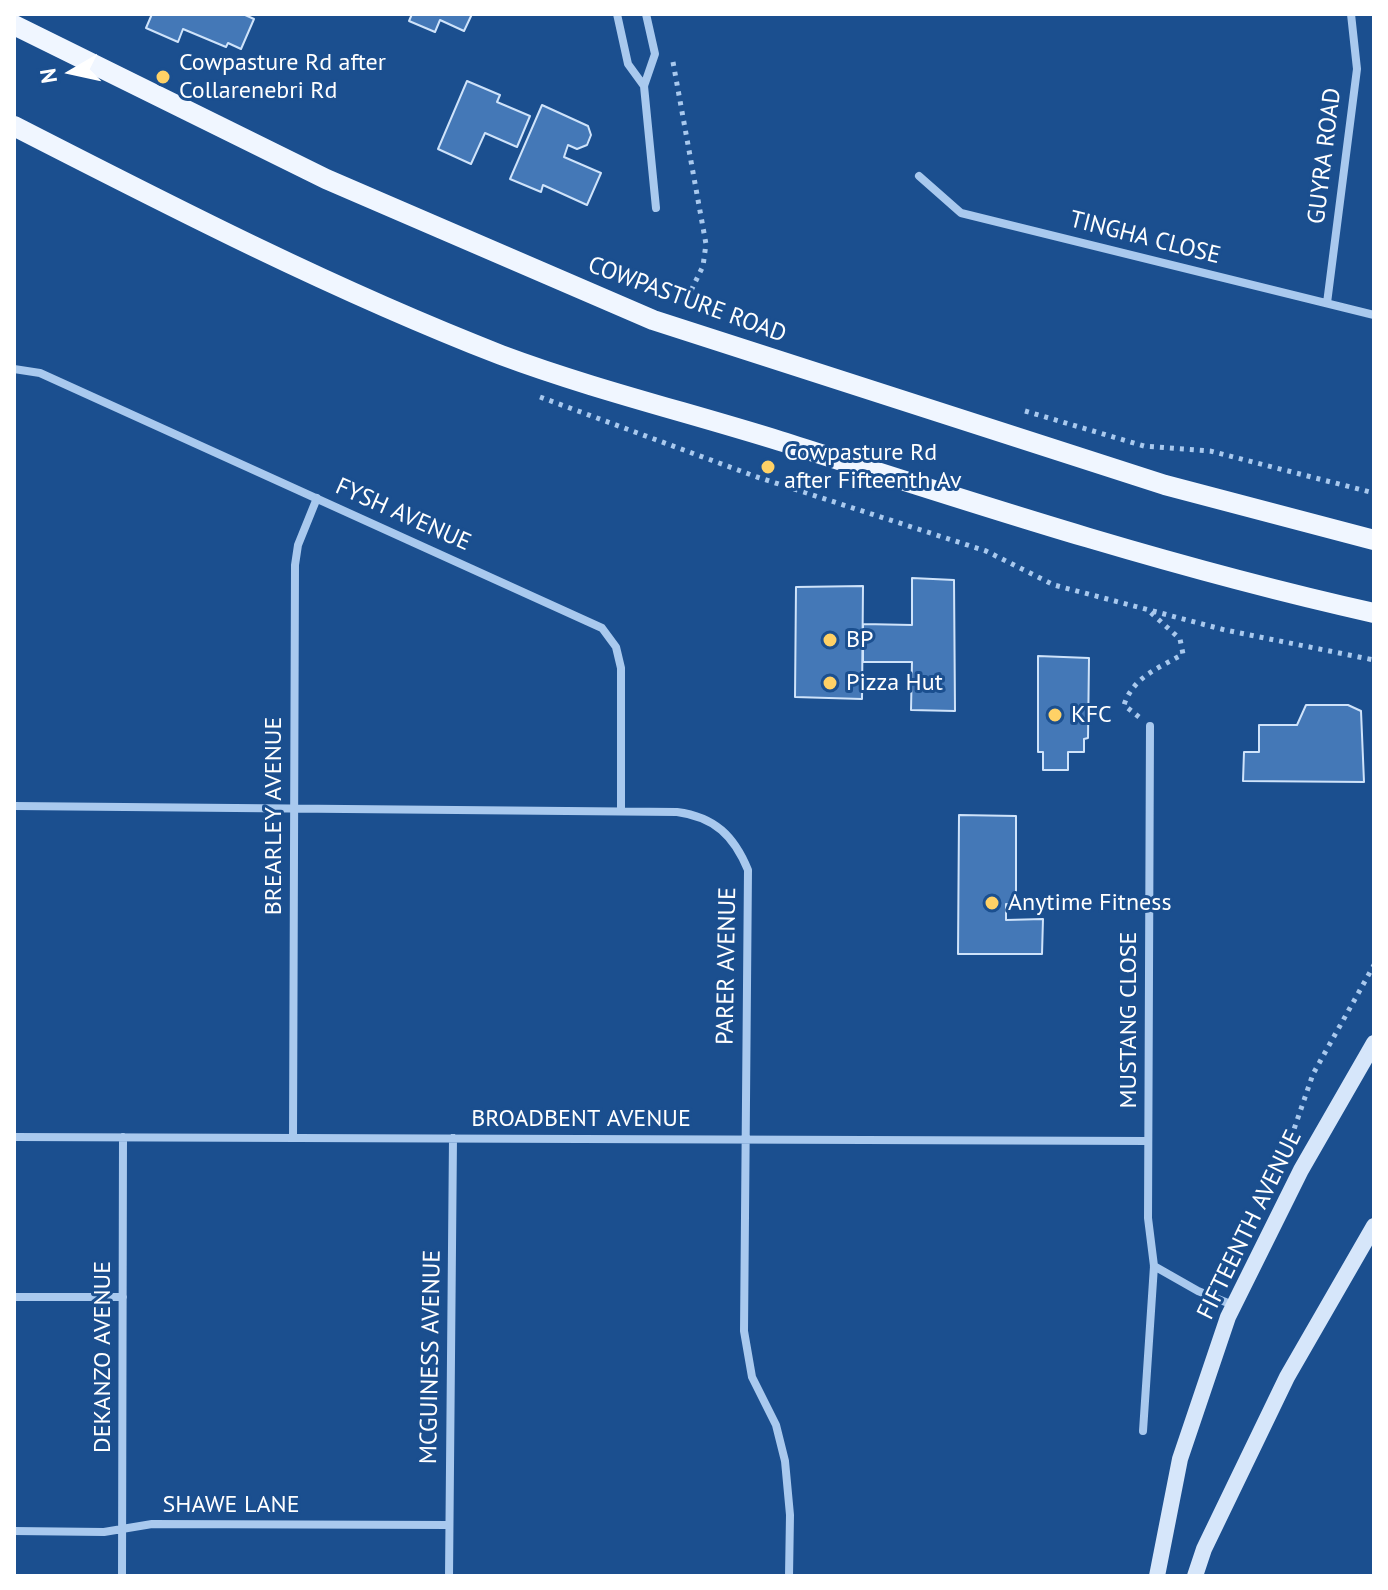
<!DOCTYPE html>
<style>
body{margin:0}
#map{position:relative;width:1388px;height:1590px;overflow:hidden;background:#1b4f8f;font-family:"PT Sans",sans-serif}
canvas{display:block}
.frame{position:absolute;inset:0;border:16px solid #fff;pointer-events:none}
.north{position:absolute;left:32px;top:32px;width:80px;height:80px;-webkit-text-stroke:6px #1b4f8f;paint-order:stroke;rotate:261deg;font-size:22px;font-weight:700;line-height:32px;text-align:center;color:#fff}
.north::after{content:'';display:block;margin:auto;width:28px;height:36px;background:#fff;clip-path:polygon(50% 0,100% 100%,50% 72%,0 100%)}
</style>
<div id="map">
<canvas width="1388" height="1590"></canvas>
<div class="frame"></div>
<div class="north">N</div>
</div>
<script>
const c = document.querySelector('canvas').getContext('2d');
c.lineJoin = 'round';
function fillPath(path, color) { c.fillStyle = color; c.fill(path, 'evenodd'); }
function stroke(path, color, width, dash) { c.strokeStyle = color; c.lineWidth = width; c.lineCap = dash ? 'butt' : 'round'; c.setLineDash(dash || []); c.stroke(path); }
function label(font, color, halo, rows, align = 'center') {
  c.font = font + ' "PT Sans",sans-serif'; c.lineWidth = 6; c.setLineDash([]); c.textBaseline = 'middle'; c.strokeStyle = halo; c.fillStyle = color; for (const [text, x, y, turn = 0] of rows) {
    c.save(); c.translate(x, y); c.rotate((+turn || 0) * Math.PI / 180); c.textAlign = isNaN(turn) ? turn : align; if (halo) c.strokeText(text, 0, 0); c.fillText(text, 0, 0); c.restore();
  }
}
const building = new Path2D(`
 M152,14H243L254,19L241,49L228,43L226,47L183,29L178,42L146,28Z
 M412,14H472L464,31L440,20L435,32L409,21Z
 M467,81L500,95L497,102L530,116L517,147L485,133L471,164L438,149Z
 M542,105L588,126L591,135L587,145L577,149L568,145L564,157L601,173L587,205L543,185L541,192L510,179Z
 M912,578L954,580L955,711L911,710L912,662H863V624L912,625Z
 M863,586L862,699L795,697L796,587Z
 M1038,656L1089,658L1088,738L1084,739V752H1068V770H1043V752H1038Z
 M1306,705H1348L1361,711L1364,782L1243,781L1244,752H1259V725H1297Z
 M959,815L1016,816V904H1006V920L1043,919L1042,954H958Z`);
fillPath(building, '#4478b7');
stroke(building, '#cfe3fa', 2);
stroke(new Path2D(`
 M673,62L706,244L703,266L684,305
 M540,397L757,477L986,551L1054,585L1225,630L1374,660
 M1025,411L1144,446L1210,451L1374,493
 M1139,717L1124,705C1133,677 1159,668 1183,654L1180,639L1148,610
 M1291,1138L1313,1074L1374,965`), '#a9c9ee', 5, [4, 6]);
stroke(new Path2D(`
 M617,14L628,64L644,86
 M646,14L655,54L644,86L656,208
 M919,176L961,213L1374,315
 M1327,303L1357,69L1351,14
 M14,369L40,373L602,628L616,647L621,668V811
 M14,806L677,812C715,817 734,836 748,870L744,1331L752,1377L776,1425L785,1461L790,1515L789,1576
 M14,1137L1148,1141
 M293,1138L295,565L298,545L317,498
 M1154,1266L1198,1291L1233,1305
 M14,1297H123
 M1143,1431L1154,1266L1148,1218L1150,726
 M14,1531L104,1532L152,1524L449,1525
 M122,1576L123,1137
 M449,1576L453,1138`), '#a9c9ee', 8);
stroke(new Path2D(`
 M1157,1576L1180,1459L1228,1317L1301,1170L1374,1043
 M1195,1576L1204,1549L1287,1377L1374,1226`), '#d6e6fa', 16);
stroke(new Path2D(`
 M14,25L326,179L653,320L1165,485L1374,540
 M14,126C174,208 334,290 501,355C592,389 687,412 780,441C976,504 1172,568 1374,613`), '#f0f6ff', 20);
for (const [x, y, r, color] of [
 [163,77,8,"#ffd166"],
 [768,467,8,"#ffd166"],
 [830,640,8,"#ffd166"],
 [830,683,8,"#ffd166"],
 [1055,715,8,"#ffd166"],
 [992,903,8,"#ffd166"]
]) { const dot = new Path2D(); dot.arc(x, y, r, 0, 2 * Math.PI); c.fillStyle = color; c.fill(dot); stroke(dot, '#1b4f8f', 3); }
label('24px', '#fff', '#1b4f8f', [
 ["Cowpasture Rd after",179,63],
 ["Collarenebri Rd",179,91],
 ["Cowpasture Rd",784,453],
 ["after Fifteenth Av",784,481],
 ["BP",846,640],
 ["Pizza Hut",846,683],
 ["KFC",1071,715],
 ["Anytime Fitness",1008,903]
], 'left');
label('24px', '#fff', '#1b4f8f', [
 ["GUYRA ROAD",1325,156,-83],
 ["TINGHA CLOSE",1145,238,14],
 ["COWPASTURE ROAD",687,300,20],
 ["FYSH AVENUE",403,515,24],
 ["BREARLEY AVENUE",274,816,-90],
 ["PARER AVENUE",727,966,-89],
 ["MUSTANG CLOSE",1129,1020,-90],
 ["BROADBENT AVENUE",581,1119],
 ["FIFTEENTH AVENUE",1250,1225,-64],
 ["DEKANZO AVENUE",103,1357,-90],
 ["MCGUINESS AVENUE",431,1357,-89],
 ["SHAWE LANE",231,1505]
]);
</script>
